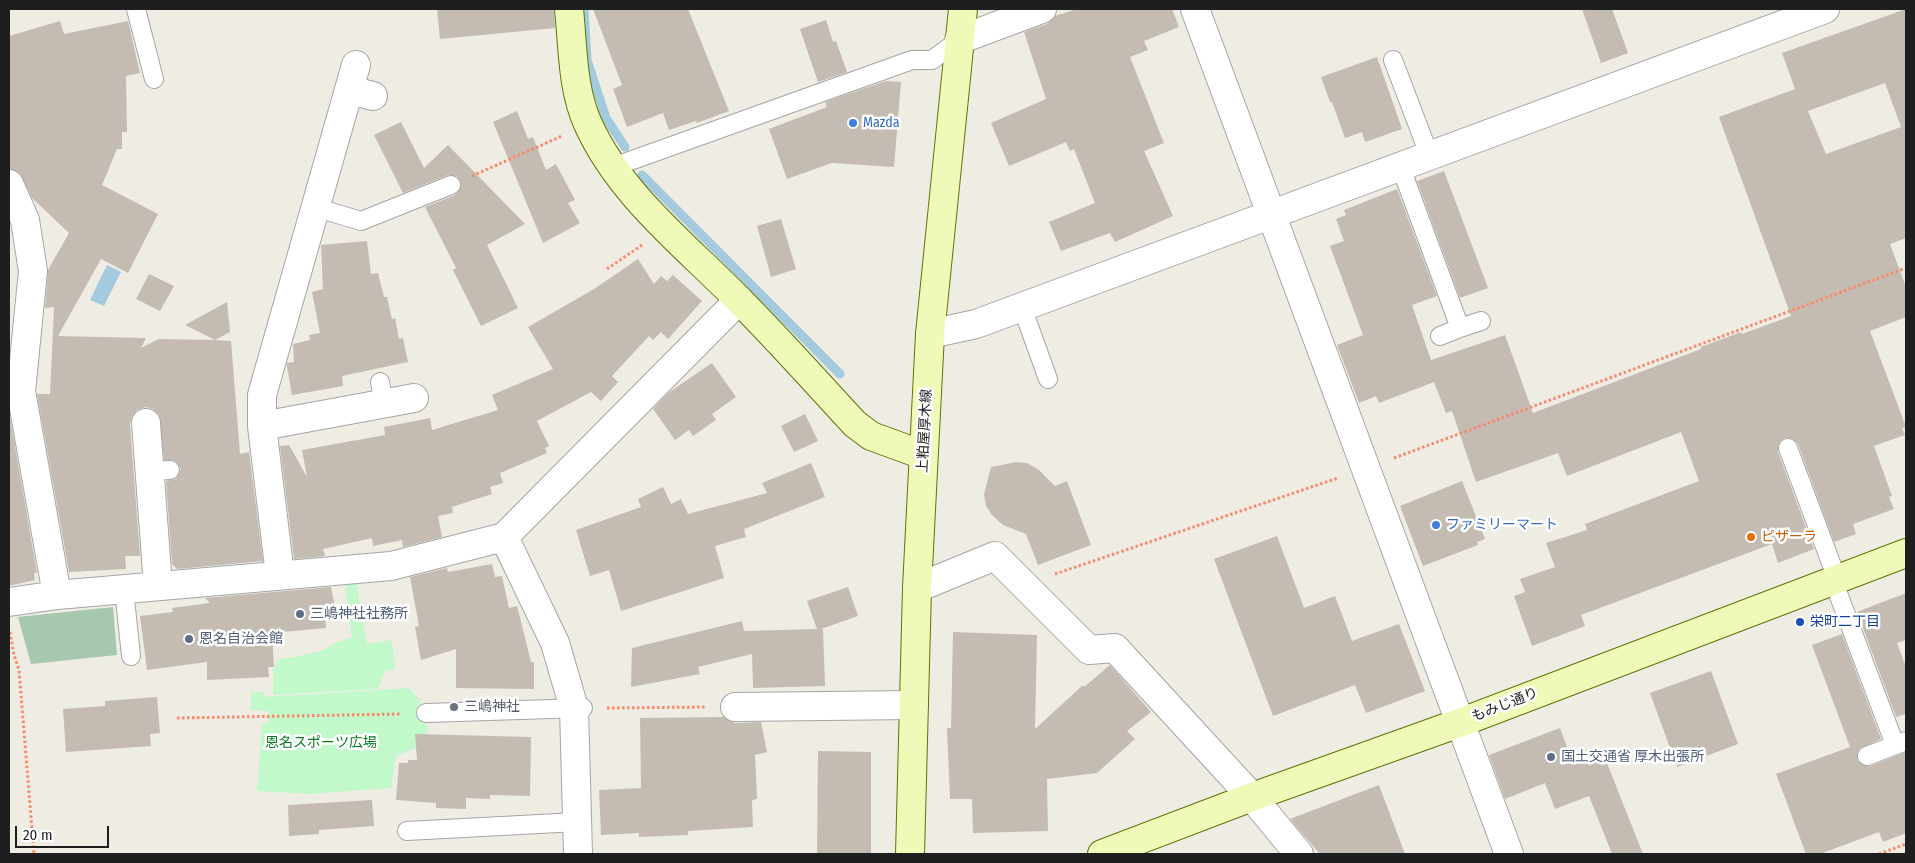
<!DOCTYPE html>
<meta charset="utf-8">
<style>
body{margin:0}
#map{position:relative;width:1915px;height:863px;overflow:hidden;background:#efece4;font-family:"Fira Sans Condensed",sans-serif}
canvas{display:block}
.frame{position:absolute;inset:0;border:10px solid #1e1e1e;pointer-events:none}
.scale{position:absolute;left:15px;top:826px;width:94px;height:22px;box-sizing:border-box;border:2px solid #1e1e1e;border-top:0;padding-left:6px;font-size:15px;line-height:18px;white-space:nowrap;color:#1e1e1e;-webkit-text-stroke:4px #fff;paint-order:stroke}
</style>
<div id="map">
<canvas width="1915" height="863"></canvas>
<div class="frame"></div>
<div class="scale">20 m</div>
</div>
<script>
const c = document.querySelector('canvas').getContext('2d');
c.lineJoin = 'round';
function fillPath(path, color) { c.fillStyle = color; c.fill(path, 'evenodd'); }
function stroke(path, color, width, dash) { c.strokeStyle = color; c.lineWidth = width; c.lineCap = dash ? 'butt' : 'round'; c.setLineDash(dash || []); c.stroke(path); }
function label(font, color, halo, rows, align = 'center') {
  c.font = font + ' "Fira Sans Condensed","Noto Sans JP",sans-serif'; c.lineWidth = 5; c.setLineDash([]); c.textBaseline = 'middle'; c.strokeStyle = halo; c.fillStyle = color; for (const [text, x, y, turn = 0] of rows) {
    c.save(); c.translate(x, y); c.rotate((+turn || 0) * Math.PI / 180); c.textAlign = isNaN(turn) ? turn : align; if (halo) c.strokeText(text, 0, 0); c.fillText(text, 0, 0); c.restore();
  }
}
fillPath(new Path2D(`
 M113,607L117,655L31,664L18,617Z`), '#a5c8ae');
fillPath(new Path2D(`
 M356,582L367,644L392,640L395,669L385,671L378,689L273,695V669L278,660L322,651L337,642L352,638L345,584Z
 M409,688L420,700L418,716L428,726L426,744L396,756L391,788L310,794L257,791L262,723H269V711L251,710V692H262L267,697Z`), '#c1f9cb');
fillPath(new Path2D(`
 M107,265L121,272L104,306L90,300Z`), '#a4cadd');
stroke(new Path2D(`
 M584,9L587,60L606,118L625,147
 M642,175L840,374`), '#a4cadd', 9);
fillPath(new Path2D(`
 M437,9H554L555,28L440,39Z
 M593,9H688L729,111L697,123L696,121L669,130L663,113L627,127L613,89L622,85Z
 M1077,9H1172L1179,27L1144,41L1148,50L1130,57L1164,143L1144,151L1173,216L1115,242L1110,233L1061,251L1049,222L1095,203L1074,149L1070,151L1066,142L1009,166L991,123L1046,99L1024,32L1047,24L1055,16Z
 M1582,9H1612L1628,53L1601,63Z
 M1906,9V238L1890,244L1906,287V317L1870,331L1906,427L1902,428L1905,435L1874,446L1892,496L1889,497L1894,509L1853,524L1856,534L1834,542L1798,444L1790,438H1784L1778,446V452L1814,549L1778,563L1772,544L1581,615L1585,626L1532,646L1514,596L1525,592L1520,579L1555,567L1546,543L1587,530L1585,524L1699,481L1681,432L1567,476L1558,453L1476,482L1452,411L1446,413L1434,382L1379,403L1376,396L1359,403L1337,345L1363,335L1330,246L1344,241L1336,219L1346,215L1344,210L1397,189L1437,296L1412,305L1431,360L1505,335L1533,413L1701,349V347L1741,332L1742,334L1791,316L1719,117L1795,89L1782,53ZM1885,83L1901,127L1826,154L1808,111Z
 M826,20L833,42L836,41L847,72L818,82L800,29Z
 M60,21L64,34L128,21L140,73L126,76L127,132H122V149H117L102,185L158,214L128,273L101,259L58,336L146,338L141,348L159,339L215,340L185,325L227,302L230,332L215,340L231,341L240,454L249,452L263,561L177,569L172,564L166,481L176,479L181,469L175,461L164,460L159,415L153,409L145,407L137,410L132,417L130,424L140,556H125L126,569L69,572L37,394H50L54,307L45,308L48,270L69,233L32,198L19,172L9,169V36Z
 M1377,57L1402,129L1365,142L1362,132L1345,138L1332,102H1330L1321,77Z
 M886,81L901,82L894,167L832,163L787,179L769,129L827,107L825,102Z
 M517,111L528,139L533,137L546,170L556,164L575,200L568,203L580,223L543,243L493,122Z
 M401,122L424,168L448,145L525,224L487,245L518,308L481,326L453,270L456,268L425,207L455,195L461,187V182L457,176L448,175L403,193L374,135Z
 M1444,171L1488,288L1460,298L1417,181Z
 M781,219L796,269L771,277L757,226Z
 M367,241L371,274L378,273L384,297H387L392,319L395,318L399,339L403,338L408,362L342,376L343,386L292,395L287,366V363L294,362L293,344L310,340L309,335L320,333L312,292L323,289L321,245Z
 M638,259L654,284L661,276L667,281L673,275L702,301L668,339L661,332L653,340L649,336L612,376L618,382L601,401L591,392L537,421L549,446L545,448L547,453L500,473L503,483L490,487L492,494L452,507L453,513L438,516L442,537L403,547L402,540L373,546L372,538L323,549L325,556L294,559L280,446L289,445L307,477L302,450L385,435L384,427L430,418L432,430L498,410L492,395L553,369L528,327L594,289Z
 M149,274L174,286L160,311L136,299Z
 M712,363L736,397L712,414L716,420L693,436L689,430L675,440L653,409L668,393Z
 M9,411L37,573H34L35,580L9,586Z
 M805,414L818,441L794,452L781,426Z
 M1017,462L1027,463L1039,470L1055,486L1067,481L1091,545L1038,565L1026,534L1003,525L992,515L986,506L984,494L991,467Z
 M811,463L825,497L744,529L746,537L715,546L724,578L621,611L609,570L590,576L576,530L641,507L638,499L663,487L671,504L681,499L688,514L767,493L762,483Z
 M1462,481L1485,539L1477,542L1478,545L1423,566L1400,506Z
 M1277,536L1304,608L1335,596L1352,641L1399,624L1425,691L1366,713L1355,685L1273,716L1214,559Z
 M492,564L495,577L502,576L509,608L517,606L531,662H534V689L456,688V649L421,660L415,627L419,626L410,577L447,568L448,572Z
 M331,587L335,607L324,610L326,628L272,633L274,667H268L269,677L207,680V662L147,670L140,616L173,612L172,608L210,603L205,598Z
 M848,587L858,616L821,629H823L825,686L753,688L752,654L698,667L700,674L631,687L632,648L742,621L744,631L817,629L807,601Z
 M1906,593V640L1897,643L1906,667V714L1896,717L1857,612Z
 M953,632L1037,635L1035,729L1083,685L1084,687L1110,665L1151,712L1127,731L1135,739L1097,773L1047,779L1048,831L973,833L972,799H950L947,728H951Z
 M1842,634L1881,739L1859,749L1857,760L1865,766H1870L1906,752V833L1883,842L1879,832L1820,854H1806L1776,774L1850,747L1812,645Z
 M1711,671L1738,744L1677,767L1650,693Z
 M157,697L160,733L150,734L151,746L66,752L63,709L105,706V701Z
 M724,717L735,723L761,722L767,752L755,755L757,799L752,800L753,827L688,831V835L639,837V833L601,835L599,790L641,788L640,718Z
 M1560,728L1570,755L1585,749L1590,764L1605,758L1643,854H1612L1589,796L1555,809L1545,783L1505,799L1489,755Z
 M415,734L531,737L530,796L490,795V799L466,798V809L436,808V803L396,800L399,763H408V760H417Z
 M818,751L871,752V853H817Z
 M1379,785L1405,854H1320L1290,819Z
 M372,800L374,826L319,830V834L289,836L288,805Z`), '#c4bcb3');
const lane = new Path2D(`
 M136,9L154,79
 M1393,60L1430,157
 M613,167L912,60H932L959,40
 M1401,168L1460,328L1481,321
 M314,207L361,221L451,185
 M1022,307L1048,379
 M1440,336L1460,328
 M380,382L384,403
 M1788,448L1837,579
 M149,471L170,470
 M1833,580L1895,745
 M124,589L131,656
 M426,713L583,708
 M1867,756L1906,741
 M407,831L577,822`);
const street = new Path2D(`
 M1195,9L1509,854
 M959,40L1042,9
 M349,90L373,96
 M9,184L25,220L33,271L21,391L57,595
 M930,334L976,324L1825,9
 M146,423L158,586
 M262,426L414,398
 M504,537L555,643L574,708L578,854
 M280,575L262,426V395L356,65
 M917,588L995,556L1089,650L1115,648L1252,797L1299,854
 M9,602L57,595L391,566L504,537L739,300
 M735,707L914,705`);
const secondary = new Path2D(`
 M569,9C573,47 572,89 588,124C620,195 685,245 738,299C778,339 816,382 855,424L871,436L923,455
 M910,854L917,588L930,334L963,9
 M1102,854L1252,797L1462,722L1906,553`);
stroke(lane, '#a5a5a5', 20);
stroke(street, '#a5a5a5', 30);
stroke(secondary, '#5c7505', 30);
stroke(new Path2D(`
 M472,176L562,136
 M607,269L642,245
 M1394,458L1906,268
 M1055,574L1338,478
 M10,632L14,655L19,670L34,854
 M607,708L706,707
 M177,718L401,714
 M1879,854L1906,844`), '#f9896a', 3, [2.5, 2.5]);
stroke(lane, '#fff', 18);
stroke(street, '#fff', 28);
stroke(secondary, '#eff9b8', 28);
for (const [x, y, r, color] of [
 [853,123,5,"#3f7fe0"],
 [1436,525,5,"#3f7fe0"],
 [1751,537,5,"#e8710a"],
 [300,614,5,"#5c6f8a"],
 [1800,622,5,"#1a4fb4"],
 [189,639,5,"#5c6f8a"],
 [454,707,5,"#6b7280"],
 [1551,757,5,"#5c6f8a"]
]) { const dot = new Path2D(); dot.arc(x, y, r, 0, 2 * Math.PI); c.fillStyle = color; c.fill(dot); stroke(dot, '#fff', 2); }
label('14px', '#366cbe', '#fff', [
 ["Mazda",863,123],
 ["ファミリーマート",1446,525]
], 'left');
label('14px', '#1e1e1e', '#fff', [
 ["上粕屋厚木線",925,431,-87],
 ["もみじ通り",1505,705,-21]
]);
label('14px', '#c56008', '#fff', [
 ["ピザーラ",1761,537]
], 'left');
label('14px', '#4e5e75', '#fff', [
 ["三嶋神社社務所",310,614],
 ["恩名自治会館",199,639],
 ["国土交通省 厚木出張所",1561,757]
], 'left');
label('14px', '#164399', '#fff', [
 ["栄町二丁目",1810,622]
], 'left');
label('14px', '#5b616d', '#fff', [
 ["三嶋神社",464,707]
], 'left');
label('14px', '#0c7c21', '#fff', [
 ["恩名スポーツ広場",321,743]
]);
</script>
